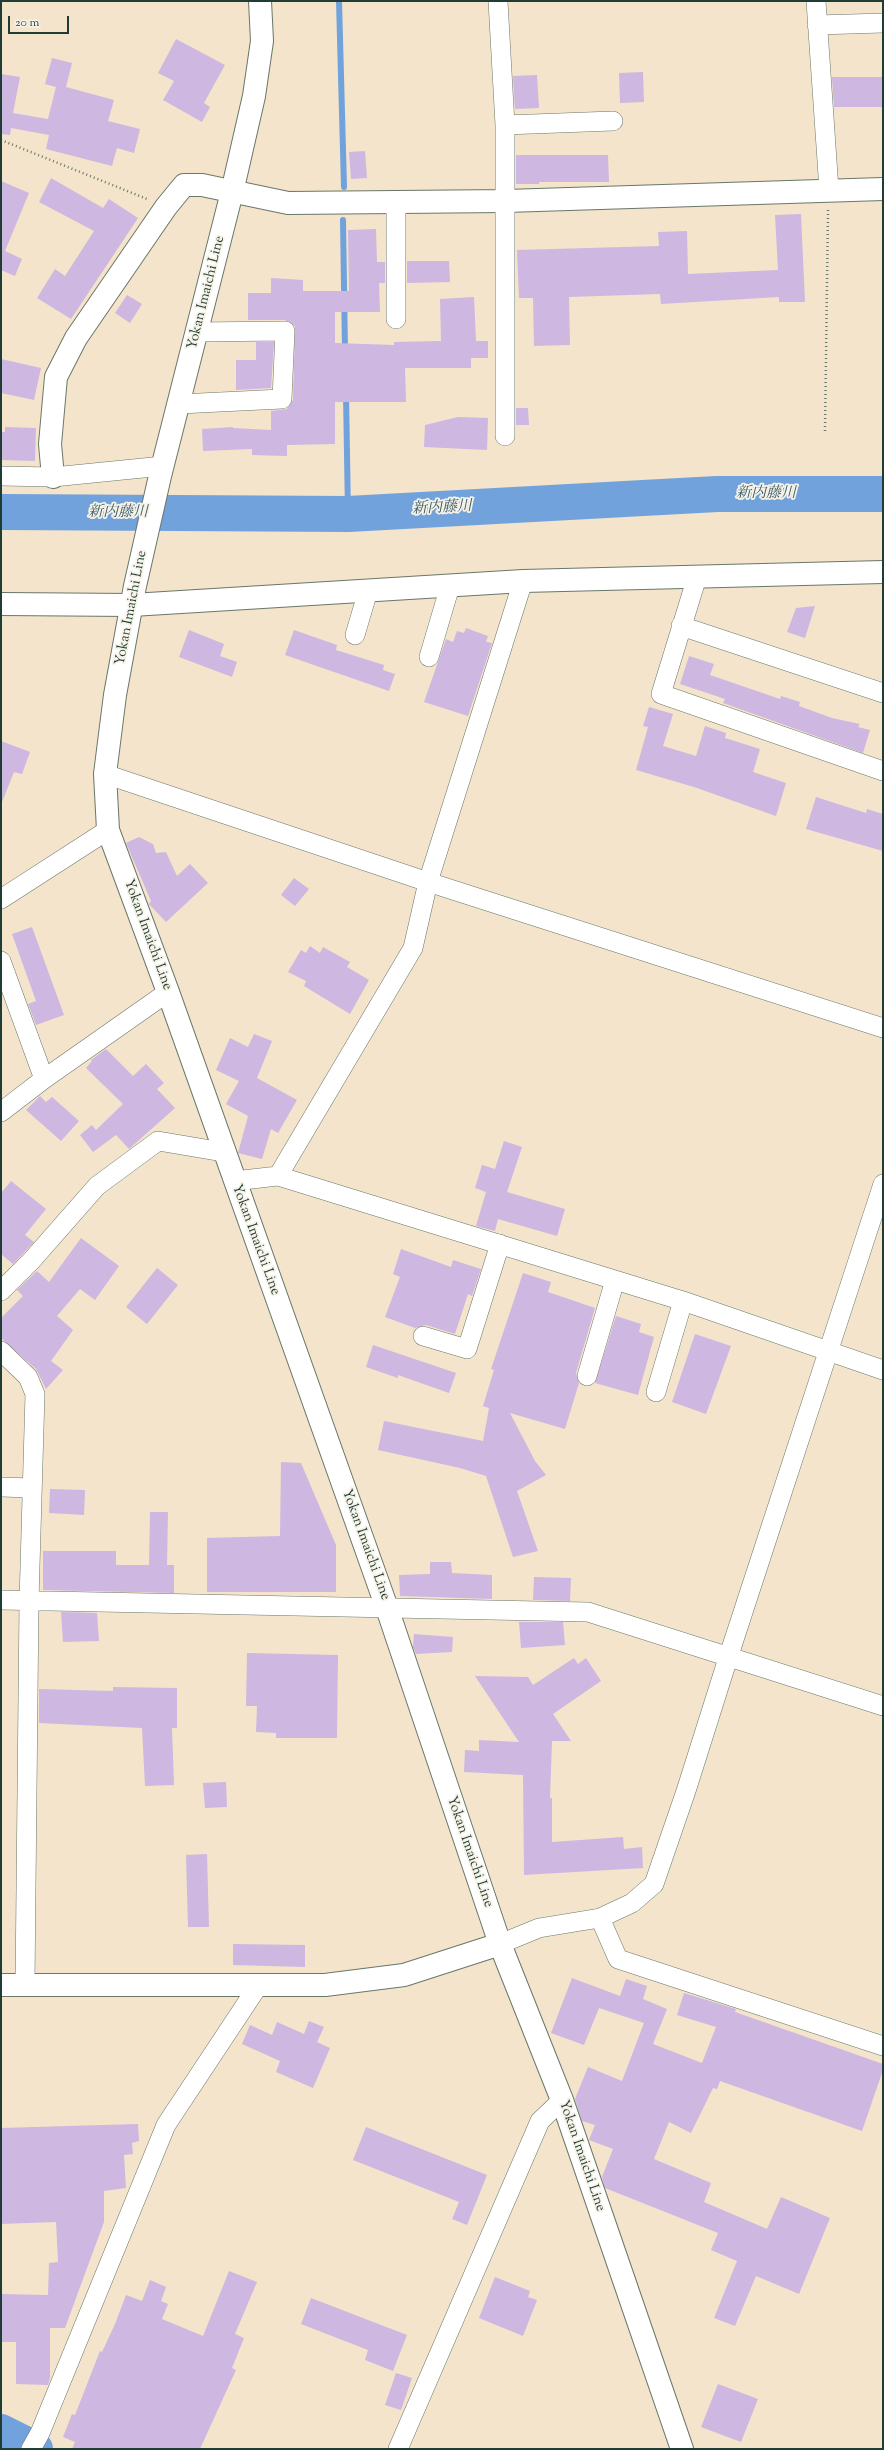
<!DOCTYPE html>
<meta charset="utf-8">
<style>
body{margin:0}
#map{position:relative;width:884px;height:2450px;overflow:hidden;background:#f3e4cb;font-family:"Sorts Mill Goudy",serif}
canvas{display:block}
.frame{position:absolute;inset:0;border:2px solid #1f3d34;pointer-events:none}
.scale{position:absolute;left:8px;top:16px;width:61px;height:18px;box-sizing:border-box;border:2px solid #1f3d34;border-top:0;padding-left:5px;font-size:12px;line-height:14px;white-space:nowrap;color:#1f3d34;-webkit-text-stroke:3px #f7f3e8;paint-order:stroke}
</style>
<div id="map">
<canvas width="884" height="2450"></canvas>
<div class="frame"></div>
<div class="scale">20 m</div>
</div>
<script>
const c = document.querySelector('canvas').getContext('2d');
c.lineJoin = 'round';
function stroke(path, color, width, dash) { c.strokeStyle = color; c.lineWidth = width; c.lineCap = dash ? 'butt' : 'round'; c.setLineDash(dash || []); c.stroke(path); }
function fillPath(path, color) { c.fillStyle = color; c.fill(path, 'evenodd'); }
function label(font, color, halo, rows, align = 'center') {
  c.font = font + ' "Sorts Mill Goudy","Noto Serif JP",serif'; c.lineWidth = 3.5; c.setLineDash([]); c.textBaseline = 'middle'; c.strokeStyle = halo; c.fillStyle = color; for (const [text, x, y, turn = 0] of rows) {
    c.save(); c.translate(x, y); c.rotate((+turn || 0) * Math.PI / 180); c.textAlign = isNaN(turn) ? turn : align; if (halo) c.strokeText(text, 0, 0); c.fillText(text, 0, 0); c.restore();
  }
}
stroke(new Path2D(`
 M339,1L344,187
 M343,220L345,351
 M346,394L348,514`), '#71a2dc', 6);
stroke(new Path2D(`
 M1,512L348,514L717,494H883
 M1,2432L35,2449`), '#71a2dc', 36);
fillPath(new Path2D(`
 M176,39L225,65L204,103L210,107L202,122L163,100L174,81L158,73Z
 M52,58L72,63L66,87L114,100L108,121L140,129L134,153L117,148L112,166L46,149L49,135L11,128L10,135L1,134V74L20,77L13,113L48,119L56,87L45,84Z
 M643,72L644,102L620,103L619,73Z
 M537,75L539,108L515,109L513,76Z
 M832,77H883V107H834Z
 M365,151L367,178L351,179L349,152Z
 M516,155H608L609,182H539V184H516Z
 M51,178L103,208L109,199L138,218L71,319L37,298L55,269L65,276L94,231L39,202Z
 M1,181L29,193L5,251L22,259L15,276L1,270Z
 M801,214L805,302H779V297L661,304L660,294L569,297L570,345L534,346L533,298H519L517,250L659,246L658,232L687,231L688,274L778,270L775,215Z
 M376,229L377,262H385V283H379L380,312H335V343L394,345V342L441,341L440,299L474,297L476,341H488V358H471V368H405L406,402H335V444L287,445V456L252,455V449L203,451L202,429L233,427V428L271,430V411L287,409L293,400L295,326L285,320H248V293H271V278L303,280V291H349L348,230Z
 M407,261H449L450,282L407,283Z
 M127,295L142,304L130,323L115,313Z
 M256,342H274L271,388L236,390V360H256Z
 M1,359L41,368L34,400L1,393Z
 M516,408H528L529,425H516Z
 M458,417L488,418L487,450L424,447L425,425Z
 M5,427L36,428L35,461L1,460V432H5Z
 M815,606L805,638L787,632L796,608Z
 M466,628L488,636L486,642L492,643L468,716L424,702L446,639L453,642L457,631L464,633Z
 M189,630L224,644L220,656L237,662L232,677L179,657Z
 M294,630L337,645L336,650L384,665L383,670L395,674L389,691L285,655Z
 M689,656L714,664L710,675L780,699L781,696L800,702L799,706L832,718L860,724L858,727L870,730L863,753L723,703L725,699L680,684Z
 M649,707L673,714L663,746L696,756L705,726L726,733L725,738L760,749L753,772L786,783L776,816L694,787L636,770L648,727L643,726Z
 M1,741L30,752L22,774L14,772L2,802Z
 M816,797L866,813L867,809L883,814V851L806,829Z
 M139,837L153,844L156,853L166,852L177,876L190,864L208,883L166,922L149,904L151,901L126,843Z
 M294,878L309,889L295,906L281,895Z
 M32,927L64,1015L36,1025L28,1004L36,1001L12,934Z
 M310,946L320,953L323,947L350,962L347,967L369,980L350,1014L304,986L306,981L288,972L301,950L306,953Z
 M254,1034L272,1041L257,1078L297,1100L278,1133L271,1129L262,1159L238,1153L248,1116L226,1104L239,1081L216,1070L230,1038L248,1047Z
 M106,1049L133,1076L146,1064L164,1083L157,1089L175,1108L129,1149L116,1135L93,1152L80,1135L92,1125L96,1130L123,1104L86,1068L92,1061L91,1060Z
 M40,1096L46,1102L52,1097L79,1121L61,1141L26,1110Z
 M504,1141L522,1147L507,1192L565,1209L557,1236L498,1219L495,1231L476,1226L486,1192L475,1188L482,1165L495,1169Z
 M11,1181L46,1209L25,1235L34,1242L13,1264L1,1254V1193Z
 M81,1238L119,1266L95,1300L80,1289L57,1316L73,1330L51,1361L63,1370L46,1389L36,1369L1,1338V1318L23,1296L17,1290L37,1271L49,1282Z
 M401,1249L451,1267L453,1260L481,1269L472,1296L468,1294L455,1334L426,1325L415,1328L385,1317L400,1277L393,1274Z
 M157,1268L178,1285L147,1324L126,1307Z
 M523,1273L551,1282L548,1292L595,1308L576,1373L579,1383L565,1429L510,1413L535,1461L546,1475L517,1491L538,1551L513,1557L486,1476L460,1468L378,1450L384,1421L483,1441L489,1408L483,1406L494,1370L491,1369Z
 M616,1316L641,1324L639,1332L654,1337L638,1395L595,1383Z
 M695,1334L731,1346L706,1414L672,1402Z
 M373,1345L456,1373L449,1393L398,1375V1378L366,1367Z
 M281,1462L301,1463L336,1545V1592H207V1538L280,1536Z
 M50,1489L85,1490L84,1515L49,1513Z
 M150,1512H168L167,1565H174V1593L43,1590V1551H116V1565H149Z
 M430,1562H451L452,1573L492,1575V1599L400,1596L399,1575L430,1574Z
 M534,1577L571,1578L570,1601L533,1600Z
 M61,1612L97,1613L99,1641L63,1642Z
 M519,1622H563L565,1645L521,1648Z
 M414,1634L453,1637L452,1652L416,1654L413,1647Z
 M247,1653L338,1655L337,1738H276V1733L256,1732L257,1706H246Z
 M574,1658L578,1664L586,1658L601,1681L553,1714L571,1741H552L550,1798H552V1842L623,1837L624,1849L642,1847L643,1868L524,1875L523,1775L464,1772L465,1750L479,1751V1740L519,1742L475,1676L528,1677L533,1685Z
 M113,1687L177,1688V1728H172L174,1785L145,1786L142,1728L39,1723V1689L113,1691Z
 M226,1782L227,1807L205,1808L203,1783Z
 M207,1854L209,1927H188L186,1855Z
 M233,1944L305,1945V1967L233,1965Z
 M572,1978L620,1996L626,1979L647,1986L643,1999L667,2009L653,2044L702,2063L716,2027L677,2015L684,1993L736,2009L735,2012L883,2064V2070L862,2131L720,2081L717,2089L713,2088L691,2133L669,2122L654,2159L711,2183L704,2202L767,2229L781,2197L830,2218L799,2294L756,2276L735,2326L714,2318L737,2261L711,2250L718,2233L605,2188L602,2177L613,2149L589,2140L595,2125L582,2121L575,2099L588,2067L622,2081L644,2023L599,2008L584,2045L551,2033Z
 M309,2021L324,2027L317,2042L330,2048L313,2088L276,2072L280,2061L242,2044L250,2025L272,2035L277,2022L304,2034Z
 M138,2124L139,2141L132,2143L133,2154L124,2155L126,2188L104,2191V2222L65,2328H50V2378L48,2385L16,2384V2342H1V2294L48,2295L49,2263L58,2262L56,2222L1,2224V2128Z
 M366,2127L487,2175L467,2225L452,2219L459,2202L353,2160Z
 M229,2271L257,2282L235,2334L244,2338L232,2368L236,2370L200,2449H72L75,2442L63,2437L72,2414L75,2415L100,2351L102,2352L115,2324L126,2295L142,2301L150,2280L166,2287L161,2301L168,2304L162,2319L203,2336Z
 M495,2277L530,2291L528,2297L537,2300L523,2336L479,2318Z
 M311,2298L407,2335L393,2371L365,2360L368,2350L301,2324Z
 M396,2373L412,2378L401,2410L385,2405Z
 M718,2384L758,2399L741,2442L701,2427Z`), '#ceb7e1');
const minor = new Path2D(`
 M498,1L505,125V436
 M816,1L829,190
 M817,25L883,23
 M505,125L613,121
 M396,202V319
 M179,404L282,399L285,331L197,332
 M1,476L53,477L163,466
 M697,577L661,694L883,771
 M681,626L883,693
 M355,635L368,591
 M429,657L450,586
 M105,774L428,882L883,1028
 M1,899L108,830
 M1,961L44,1079
 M1,1112L44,1079L168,992
 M278,1176L413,948L428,882L523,581
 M234,1181L278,1176L683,1301L883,1370
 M1,1291L32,1260L97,1186L158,1141L223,1152
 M423,1336L467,1349L500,1244
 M1,1351L28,1377L35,1394L29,1601L25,1985
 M587,1376L615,1280
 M656,1392L683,1301
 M1,1487L32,1488
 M1,1600L588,1612L883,1706
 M600,1918L618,1959L883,2046
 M500,1944L539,1928L600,1918L632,1903L654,1884L686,1791L729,1655L883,1184
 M31,2449L40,2433L166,2125L258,1986
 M398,2449L540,2121L562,2100`);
const tertiary = new Path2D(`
 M53,477L50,444L56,377L76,338L166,207L184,185H202L288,203L506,201L883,189
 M1,604L132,605L523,581L883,572
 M1,1985H325L404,1975L500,1944`);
const secondary = new Path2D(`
 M260,1L262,41L254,96L232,192L160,476L135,586L115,695L105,774L108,830L168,992L387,1608L500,1944L562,2100L682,2449`);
stroke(minor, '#697769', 20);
stroke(tertiary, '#697769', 24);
stroke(secondary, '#697769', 24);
stroke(new Path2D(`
 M1,140L147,199
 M825,431L828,210`), '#697769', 2.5, [1, 3]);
stroke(minor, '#fff', 19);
stroke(tertiary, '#fff', 22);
stroke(secondary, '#fff', 22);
label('14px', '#1f3d34', '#f7f3e8', [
 ["Yokan Imaichi Line",207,293,-76],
 ["Yokan Imaichi Line",132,608,-79],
 ["Yokan Imaichi Line",147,935,70],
 ["Yokan Imaichi Line",255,1240,70],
 ["Yokan Imaichi Line",365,1545,70],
 ["Yokan Imaichi Line",469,1852,71],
 ["Yokan Imaichi Line",581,2156,71]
]);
label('italic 15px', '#385b66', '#f7f3e8', [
 ["新内藤川",766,494],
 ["新内藤川",442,509,-3],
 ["新内藤川",118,513]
]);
</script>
